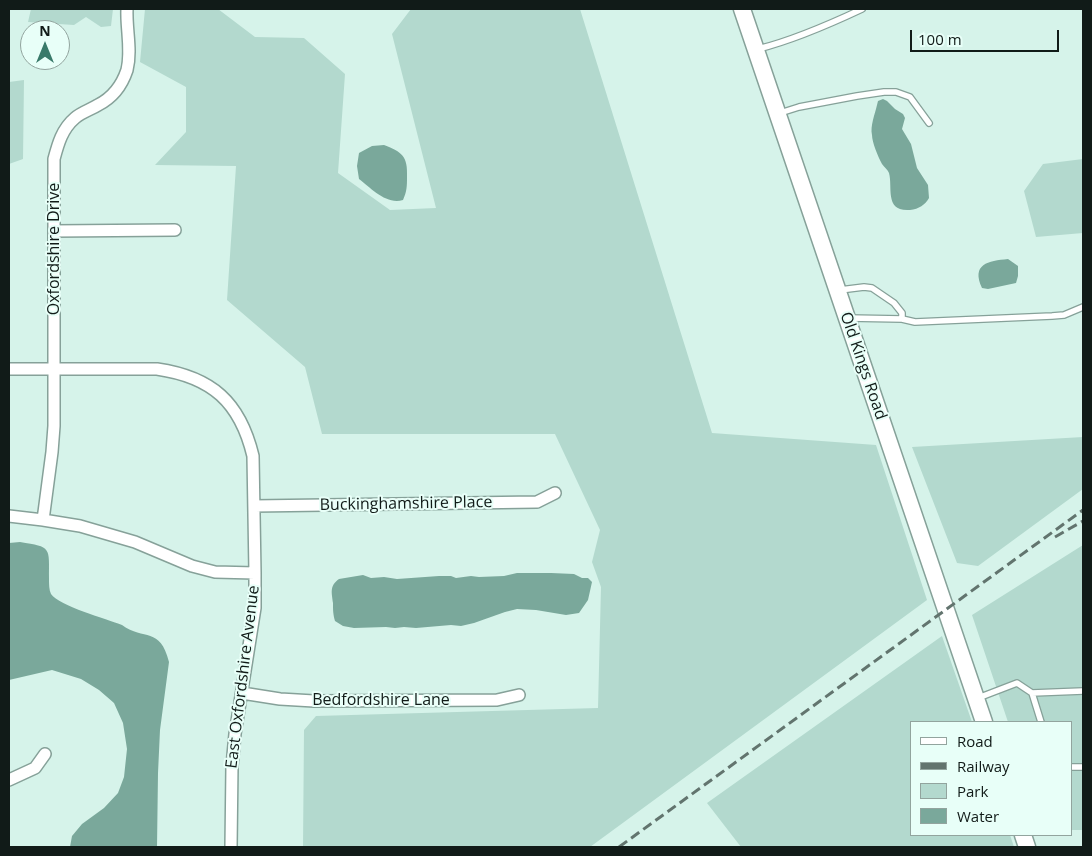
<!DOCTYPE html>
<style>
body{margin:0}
#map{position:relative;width:1092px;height:856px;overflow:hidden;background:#d6f3ea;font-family:"Open Sans",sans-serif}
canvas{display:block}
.frame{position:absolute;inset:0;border:10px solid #111b18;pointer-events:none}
.legend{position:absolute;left:910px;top:721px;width:162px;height:115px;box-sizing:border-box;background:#e8fff8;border:1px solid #92a49e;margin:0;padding:6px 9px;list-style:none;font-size:15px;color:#111b18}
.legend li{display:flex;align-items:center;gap:10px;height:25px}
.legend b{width:25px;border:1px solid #92a49e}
.north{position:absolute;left:20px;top:20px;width:50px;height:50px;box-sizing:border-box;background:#e8fff8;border:1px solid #92a49e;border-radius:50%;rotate:0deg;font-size:14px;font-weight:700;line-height:20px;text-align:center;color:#111b18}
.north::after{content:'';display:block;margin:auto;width:18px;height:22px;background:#397a6a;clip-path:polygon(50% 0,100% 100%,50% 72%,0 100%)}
.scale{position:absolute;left:910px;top:30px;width:149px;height:22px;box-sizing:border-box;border:2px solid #111b18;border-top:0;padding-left:6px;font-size:15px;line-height:18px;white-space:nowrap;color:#111b18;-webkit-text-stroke:4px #e8fff8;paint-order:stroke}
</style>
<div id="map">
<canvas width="1092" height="856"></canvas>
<div class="frame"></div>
<ul class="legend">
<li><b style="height:6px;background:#fff"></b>Road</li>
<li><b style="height:6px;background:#62746e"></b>Railway</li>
<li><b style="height:14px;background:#b3d9ce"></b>Park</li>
<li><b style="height:14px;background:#7aa89b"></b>Water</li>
</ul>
<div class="north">N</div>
<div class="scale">100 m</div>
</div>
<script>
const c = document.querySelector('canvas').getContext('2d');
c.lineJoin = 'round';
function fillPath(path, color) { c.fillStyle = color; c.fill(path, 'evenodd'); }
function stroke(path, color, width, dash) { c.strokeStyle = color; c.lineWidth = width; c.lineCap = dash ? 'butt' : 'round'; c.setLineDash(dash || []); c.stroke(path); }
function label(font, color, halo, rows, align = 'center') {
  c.font = font + ' "Open Sans",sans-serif'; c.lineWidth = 4; c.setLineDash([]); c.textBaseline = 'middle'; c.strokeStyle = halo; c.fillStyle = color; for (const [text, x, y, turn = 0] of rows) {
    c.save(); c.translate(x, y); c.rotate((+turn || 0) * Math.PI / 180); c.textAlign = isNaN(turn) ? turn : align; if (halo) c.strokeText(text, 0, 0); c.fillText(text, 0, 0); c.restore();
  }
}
fillPath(new Path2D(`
 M31,9H113L111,26L101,27L86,17L74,25L28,22Z
 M145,9H218L255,37L304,38L345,74L338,173L390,210L436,208L392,34L411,9H580L712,433L876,445L927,600L590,847H303L304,730L316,716L598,708L601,587L592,562L600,530L555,434H322L305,367L227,300L236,166L155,165L186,132V87L140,62Z
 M24,80L23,159L9,164V82Z
 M1083,159V233L1036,237L1024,191L1043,164Z
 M1083,437V489L978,566L957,563L912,447Z
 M1083,545V830H1071V722H1008L972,615Z
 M942,636L972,722H911V835H1010L1014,847H741L707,803Z`), '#b3d9ce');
fillPath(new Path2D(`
 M883,99L887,101L895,109L903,114L905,118L902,129L911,144L917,168L928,185L929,198C925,205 919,209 910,210C884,212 893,187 889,173C888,170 884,167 882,164C878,157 872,142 872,135C870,126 875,114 877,105L878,101Z
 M384,145C402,152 408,156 407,177C407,186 407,191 403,200C386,205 371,188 359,179L357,166L359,153L372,146Z
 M1008,259L1018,266V276L1016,283L988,289L982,288C971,264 988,261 1008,259Z
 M20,542C52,547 49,547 49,579C49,584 49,590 51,594C59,606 107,619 122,625C144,641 160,626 169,662L160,730L158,773L157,847H70L72,836L82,824L104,808L118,793L124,777L127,749L123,723L114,703L99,690L81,679L52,670L9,680V543Z
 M517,573H551L574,574L582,578H588L592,582L588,600L579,613L566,615L536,610L517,609L505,612L474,623L461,626L451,625L416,628L404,627L395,628L386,627L354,628L343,626L335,621C333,614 333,610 333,603C332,593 329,586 339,579L363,575L371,578L384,577L397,579L439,576H451L456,578L471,576L479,577L504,576Z`), '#7aa89b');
const lane = new Path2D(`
 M758,49C794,40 828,25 862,9
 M780,113L799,107L857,96L884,92H896L910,97L929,123
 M840,290L864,287L872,288L894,303L902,313V319L848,318
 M902,319L915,322L1052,316L1064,315L1083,307
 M1032,693L1083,691
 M978,698L1017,683L1032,693L1041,722
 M1071,767H1083`);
const street = new Path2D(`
 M54,231L175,230
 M9,369H157C212,377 240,402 253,456L255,573V608L235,734L232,766L231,847
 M254,506L537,502L555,493
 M9,516L43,520L80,526L135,542L192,566L215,572L255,573
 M43,520L52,452L54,426V159C58,144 62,129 75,118C82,112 90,110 98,105C112,98 122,85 127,70C132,50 126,29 127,9
 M242,693L280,699L314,701L497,700L519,695
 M9,780L35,768L45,754`);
const secondary = new Path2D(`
 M742,9L984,722
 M1023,835L1027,847`);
stroke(lane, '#86a199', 8);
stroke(street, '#86a199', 14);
stroke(secondary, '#86a199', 19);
stroke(lane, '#fff', 5.5);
stroke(street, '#fff', 11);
stroke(secondary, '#fff', 16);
stroke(new Path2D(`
 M1055,537L1083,521
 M619,847L1083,510`), '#62746e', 3, [10, 5]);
label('16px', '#111b18', '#e8fff8', [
 ["Oxfordshire Drive",54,249,-90],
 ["Old Kings Road",863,366,71],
 ["Buckinghamshire Place",406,504,-1],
 ["East Oxfordshire Avenue",243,677,-83],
 ["Bedfordshire Lane",381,700]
]);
</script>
